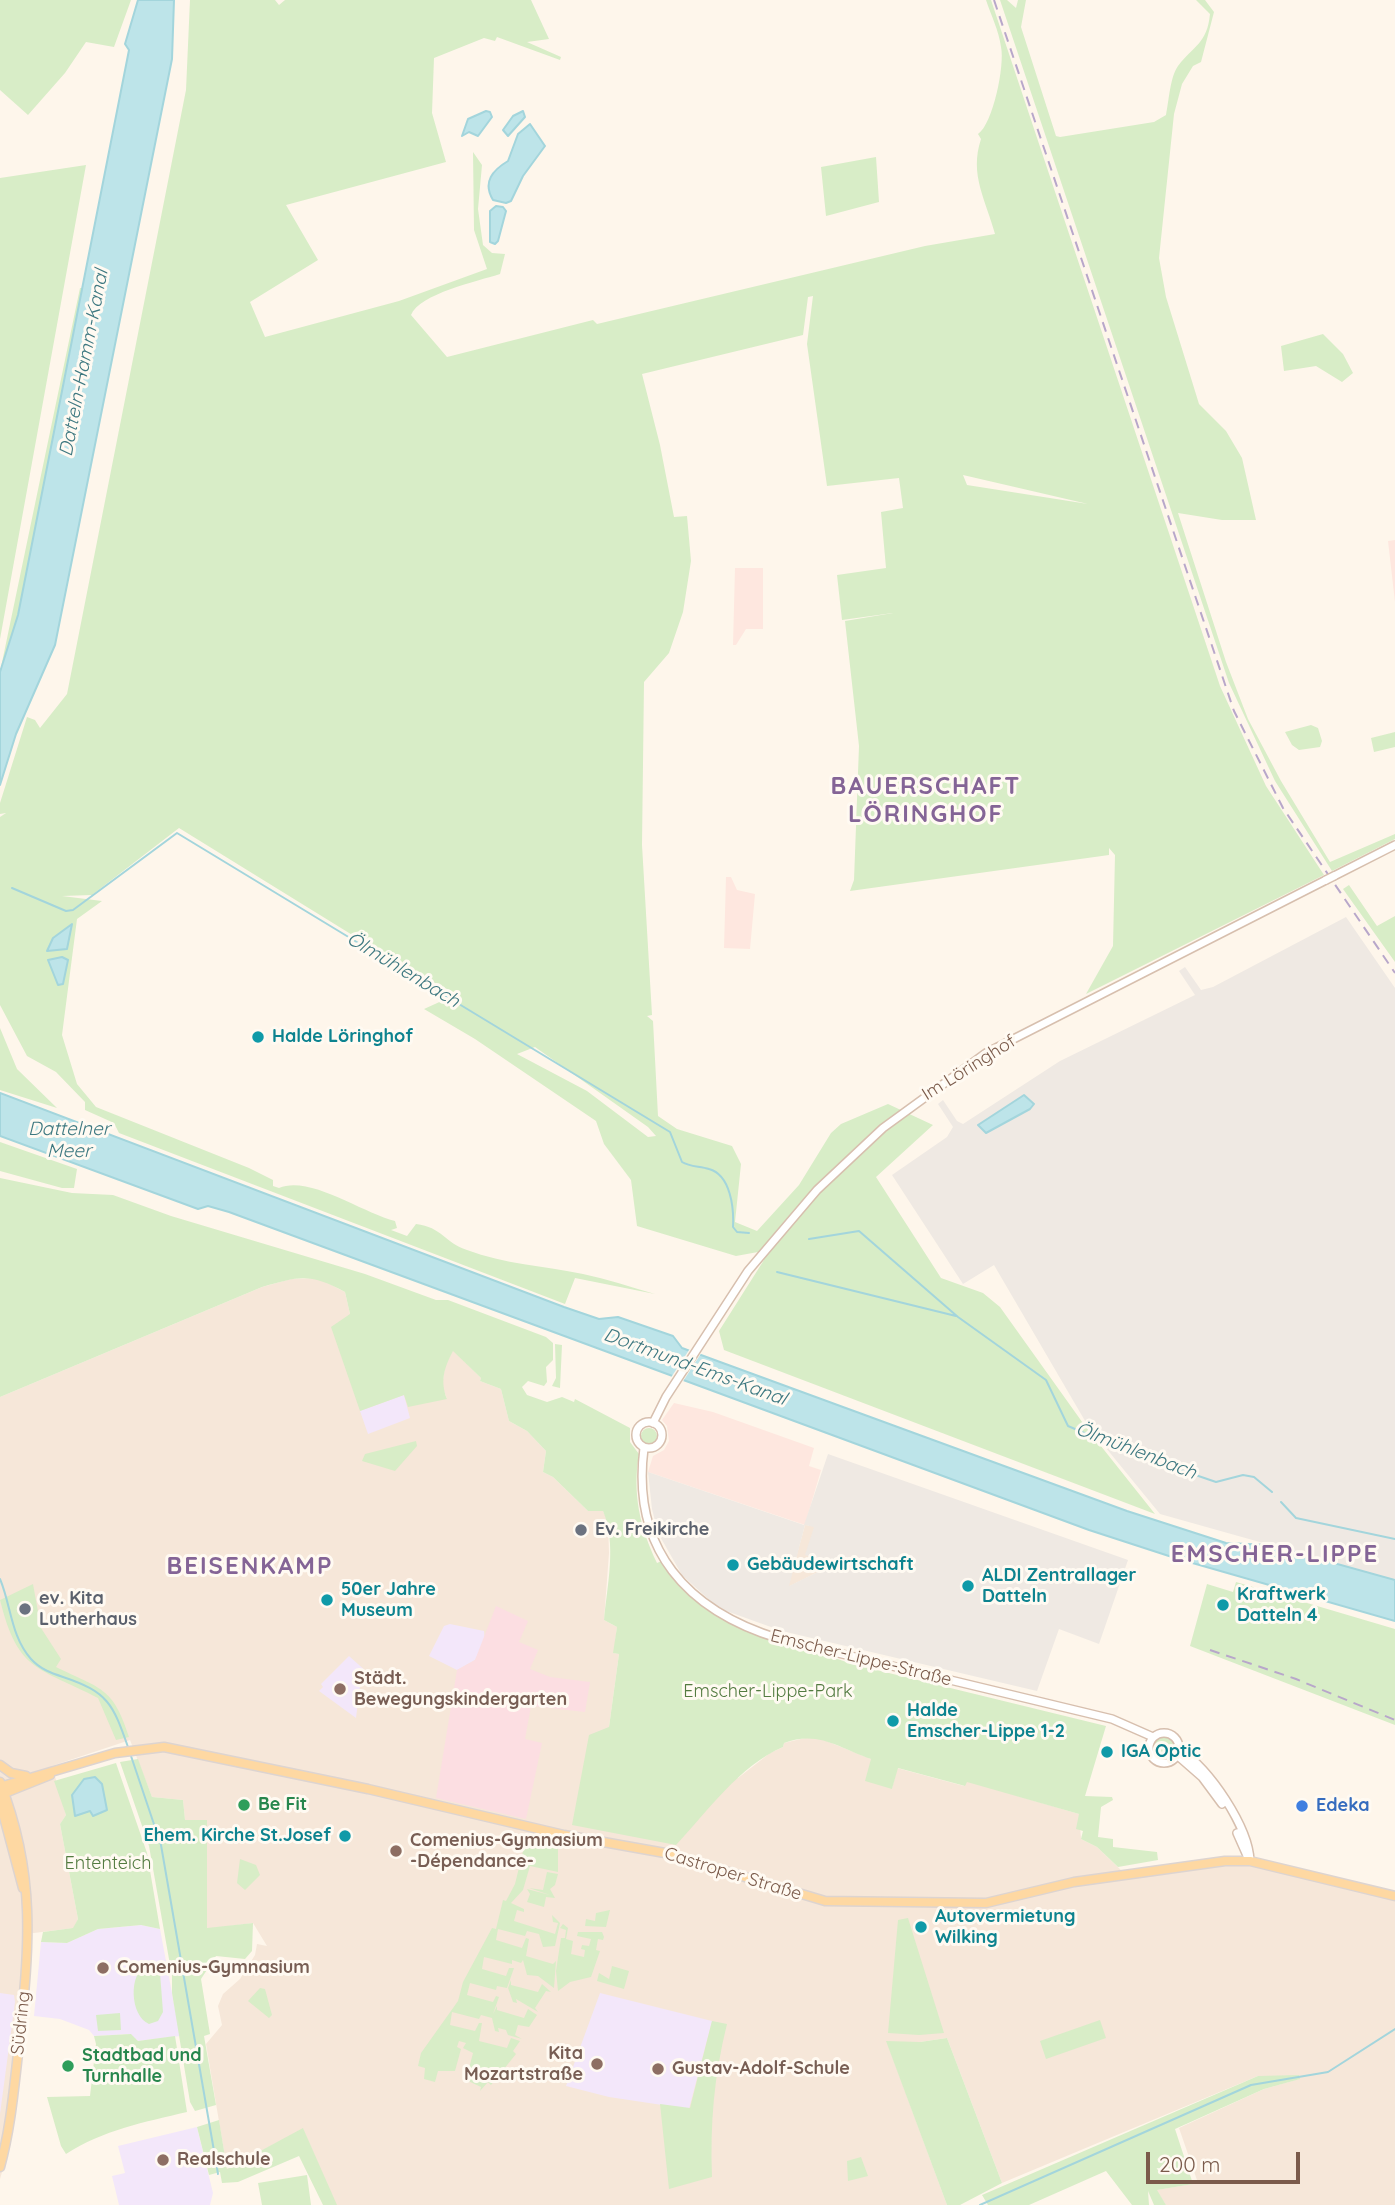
<!DOCTYPE html>
<meta charset="utf-8">
<style>
body{margin:0}
#map{position:relative;width:1395px;height:2205px;overflow:hidden;background:#fef6eb;font-family:Quicksand,sans-serif}
canvas{display:block}
.scale{position:absolute;left:1146px;top:2152px;width:154px;height:32px;box-sizing:border-box;border:4px solid #7b5b4b;border-top:0;padding-left:9px;font-size:21px;line-height:24px;white-space:nowrap;color:#7b5b4b;-webkit-text-stroke:5px #fffaf2;paint-order:stroke}
</style>
<div id="map">
<canvas width="1395" height="2205"></canvas>
<div class="scale">200 m</div>
</div>
<script>
const c = document.querySelector('canvas').getContext('2d');
c.lineJoin = 'round';
function fillPath(path, color) { c.fillStyle = color; c.fill(path, 'evenodd'); }
function stroke(path, color, width, dash) { c.strokeStyle = color; c.lineWidth = width; c.lineCap = dash ? 'butt' : 'round'; c.setLineDash(dash || []); c.stroke(path); }
function label(font, color, halo, rows, align = 'center') {
  c.font = font + ' Quicksand,sans-serif'; c.lineWidth = 6; c.setLineDash([]); c.textBaseline = 'middle'; c.strokeStyle = halo; c.fillStyle = color; for (const [text, x, y, turn = 0] of rows) {
    c.save(); c.translate(x, y); c.rotate((+turn || 0) * Math.PI / 180); c.textAlign = isNaN(turn) ? turn : align; if (halo) c.strokeText(text, 0, 0); c.fillText(text, 0, 0); c.restore();
  }
}
fillPath(new Path2D(`
 M318,1278L345,1292L350,1314L447,1399L442,1386L445,1366L453,1350L481,1378L480,1381L501,1389L509,1421L527,1431L546,1451L543,1472L553,1477L588,1511H603L608,1522L609,1553L604,1620L617,1627L614,1653L619,1654L609,1727L738,1778L770,1753L783,1747L784,1743L809,1737L819,1738L871,1759L892,1789L897,1768L964,1786L967,1781L1079,1814L1081,1839L1097,1847L1124,1873L1249,1861L1395,1899V2205H1166L1156,2190L1198,2183L1179,2128L1264,2089L1299,2079L1258,2076L1002,2183L947,2038L920,2042H887L947,2205H336L303,2129L227,2169L206,2044L222,2025L218,2006L223,1994L240,1979L255,1955L257,1944L267,1946L253,1923L207,1929L206,1820H185L183,1800L152,1797L130,1740L52,1766L66,1815L60,1824L78,1919L74,1928L26,1934L8,2151L0,2179V1397L262,1287L291,1279Z
 M805,1525L815,1526L826,1562L824,1569L788,1587Z`), '#f6e7d9');
fillPath(new Path2D(`
 M1395,540V602L1388,541Z
 M735,568H763V629H746L736,645H733Z
 M726,877H731L737,890L755,894L750,949L724,948Z
 M674,1403L713,1412L814,1448L809,1466L821,1470L805,1525L648,1472L653,1456L664,1450L669,1441L667,1426L662,1420Z`), '#fee7df');
fillPath(new Path2D(`
 M1346,917L1395,988V1580L1160,1514L1088,1426L994,1265L963,1284L892,1175L947,1137L953,1127L938,1104L943,1100L957,1121L963,1124L1060,1061L1195,995L1179,971L1185,967L1201,990L1213,987Z
 M828,1454L1128,1560L1099,1644L1059,1629L1037,1691L782,1631L718,1608L682,1575L658,1533L652,1509L648,1472L804,1525ZM805,1525L814,1527L805,1555L826,1562L824,1569L789,1586Z`), '#efe9e3');
fillPath(new Path2D(`
 M404,1395L410,1418L368,1434L360,1411Z
 M450,1624L484,1631L485,1641L475,1660L457,1670L429,1656L444,1626Z
 M349,1656L368,1673L360,1686L356,1718L319,1691L323,1687L321,1684Z
 M141,1925L160,1929L180,2036L138,2041L130,2034L94,2036L89,2030L60,2019L34,2016L41,1942L67,1943L98,1929Z
 M0,1993L14,1995L15,2002L0,2114Z
 M600,1993L712,2021L689,2109L609,2097L566,2086Z
 M197,2127L213,2193L210,2205H119L112,2176L125,2173L118,2146Z`), '#f3e7fa');
fillPath(new Path2D(`
 M496,1606L528,1621L519,1642L538,1650L530,1669L550,1677L590,1682L585,1712L531,1706L525,1739L542,1743L526,1819L436,1798L457,1670L475,1660Z`), '#fcdee2');
fillPath(new Path2D(`
 M0,0H131L114,47L86,42L65,73L28,115L0,90Z
 M190,0H275L279,5L285,0H531L549,39L527,42L561,57L560,60L497,37L495,41L484,38L434,58L432,113L446,162L286,205L318,260L250,302L265,337L399,301L487,269L474,230L473,152L482,165L478,209L483,245L492,253L505,254L500,274C478,281 419,294 411,315L447,357L593,320L597,324L925,246L995,234C986,200 969,175 981,139L978,134C993,124 1005,65 1001,47C999,31 991,15 986,0H991L1220,686L1266,786L1324,875L1086,994L1113,946L1115,855L1109,848V855L850,891L854,880L859,746L845,621L893,613L842,620L837,575L886,568L881,512L903,508L899,478L827,486L807,344L813,296L808,297L803,335L642,374L660,445L674,517L687,516L691,561L683,612L669,653L644,682L642,845L652,1015L647,1016L653,1021L658,1116L677,1129L732,1146L741,1164L735,1222L757,1231L799,1185L831,1133L841,1124L888,1104L933,1125L876,1177L941,1278L983,1293L1000,1307L1085,1426L1155,1514L724,1350L719,1331L764,1260L758,1252L736,1256L637,1226L631,1180L604,1144L596,1121L475,1039L424,1009L457,994L409,970L179,828L92,895L62,896L102,901L77,919L62,1035L77,1084L96,1107L249,1168L273,1180V1186L279,1188C310,1175 362,1213 395,1221L397,1228L391,1230L407,1236L416,1224C442,1227 445,1243 467,1250C504,1264 544,1266 583,1274C607,1279 631,1287 655,1294L575,1278L565,1304L119,1133L114,1123L85,1110V1102L56,1072L27,1056L0,1005V817L6,813L0,814V803L27,717L35,720L40,728L67,694L186,90ZM963,475L1088,504L967,485ZM535,1047L648,1127L656,1136L648,1137L587,1091L517,1054Z
 M1000,0H1007L1016,8L1018,0H1026L1021,27L1056,136L1060,137L1154,122L1166,115C1169,101 1170,77 1178,66C1194,45 1207,44 1210,14L1196,0H1205L1214,12L1201,62L1193,66L1182,84L1174,114L1159,258L1166,297L1199,404L1226,431L1242,458L1256,520H1222L1178,513L1226,662L1248,719L1281,781L1330,862L1395,834V839L1332,871L1275,781L1229,683Z
 M876,157L879,202L826,216L821,167Z
 M86,165L0,639V178Z
 M80,288H82L18,615L0,672Z
 M1323,334L1343,354L1353,373L1342,382L1316,366L1284,371L1281,346Z
 M1311,725L1318,728L1322,741L1320,747L1299,750L1292,745L1285,732Z
 M1395,732V747L1374,752L1371,738Z
 M1349,885L1377,926L1395,916V962L1343,889Z
 M0,1028L17,1069L57,1108L0,1090Z
 M0,1142L77,1169L74,1188H62L0,1171Z
 M0,1178L72,1193L113,1195L171,1216L365,1274L436,1300H448L546,1337L553,1343V1360L546,1367L547,1382L544,1386L528,1381L522,1387L527,1395L547,1402L562,1397L574,1402L575,1399L630,1428V1442L639,1454C632,1493 640,1528 657,1563L664,1560L695,1598L780,1639L852,1664L1106,1726L1085,1796L1112,1797L1113,1800L1101,1807L1098,1837L1113,1839V1847L1157,1852L1158,1860L1118,1867L1097,1847L1081,1839L1083,1831L1076,1829L1079,1814L967,1782L965,1786L898,1768L892,1789L865,1781L871,1759C840,1749 819,1730 784,1743L783,1747C739,1766 708,1811 676,1845L572,1825L589,1735L609,1727L619,1654L613,1653L617,1627L604,1620C607,1586 617,1544 603,1511H588L553,1477L543,1472L546,1451L527,1431L509,1421L501,1389L480,1381L481,1378L453,1351C444,1368 440,1381 447,1399L408,1407L404,1395L360,1411L331,1327L350,1314L345,1292C310,1273 300,1276 262,1287L0,1397Z
 M555,1344L562,1345L560,1388L552,1386L556,1378Z
 M641 1436a8 8 0 1 1 16 0a8 8 0 1 1-16 0Z
 M416,1441L417,1446L395,1471L362,1461L365,1454Z
 M1236,1582L1395,1629V1725L1190,1646L1207,1584L1233,1592Z
 M33,1584L41,1628L61,1659L56,1667C100,1689 113,1686 129,1737L116,1740L98,1698C39,1667 18,1673 0,1600Z
 M1153 1748a11 11 0 1 1 22 0a11 11 0 1 1-22 0Z
 M138,1759L152,1797L183,1800L185,1820H207V1928L253,1923L252,1951L245,1959L216,1956L201,1979L210,2034L204,2036L216,2105L195,2111L190,2102L172,1993V1976L149,1846L120,1762Z
 M116,1763L147,1853L160,1929L141,1925L98,1929L67,1943L41,1942L43,1932L73,1928L78,1919L60,1824L66,1815L54,1781Z
 M527,1835L558,1843V1872L530,1866L523,1890L511,1903L524,1909V1912L517,1910L514,1921L555,1934L558,1923L553,1922L552,1915L560,1923L555,1946L543,1947L539,1934L527,1931L525,1936L498,1929L496,1940L522,1948L526,1938L529,1939L526,1956L553,1964L556,1961L554,1988L538,1976L527,1975L523,1960L521,1963L512,1960V1964L484,1957L482,1969L506,1976L509,1968H514L507,1988L497,1986L496,1990L470,1983L467,1995L493,2002L496,1996L499,1997L493,2014L497,2006V2010L524,2018L528,2009L537,2015L529,2027L518,2025L515,2035L522,2039L508,2035L506,2030L498,2028L499,2032L495,2031L492,2018L481,2015L479,2019L452,2012L450,2025L475,2031L479,2023H482L479,2041L507,2048L511,2038L520,2041L513,2051L516,2054L491,2085L488,2082L480,2091L481,2087L466,2080L473,2053L463,2048L466,2043L459,2041L457,2047L461,2049L455,2071H438L435,2082L424,2079L425,2068L418,2066L421,2053L458,2001L463,1982L492,1928L496,1929L503,1900L506,1901L515,1884Z
 M240,1859L256,1865L260,1875L245,1890L237,1883Z
 M547,1872L558,1874L555,1885L550,1889L555,1898L546,1897L544,1907L527,1902L530,1894L527,1889L550,1895L529,1888L543,1890Z
 M610,1910L606,1927L585,1926L586,1919L595,1921L596,1913Z
 M908,1918L944,2033L919,2035L888,2033L898,1920Z
 M563,1924L568,1928L566,1939L573,1941L571,1954L584,1957L585,1950L581,1949L582,1945L589,1946L591,1939L577,1936L578,1932H602L604,1937L603,1940L598,1939L596,1950L600,1951L591,1977L570,1982L558,1991L556,1971L561,1938H565L566,1930L560,1928Z
 M147,1965L160,1973L163,2012L158,2021L149,2024C130,2016 128,1973 147,1965Z
 M612,1966L629,1971L624,1989L597,1981L599,1973L609,1979Z
 M511,1980V1985L538,1992L542,1984L551,1992L546,1991L535,2008L538,2012L516,1999L517,2003L513,2002L508,1988Z
 M260,1988L265,1989L272,2015L269,2018L248,2001Z
 M120,2013L121,2030L98,2031L96,2015Z
 M1100,2020L1106,2038L1046,2059L1040,2041Z
 M712,2021L727,2024C714,2076 710,2124 712,2177L669,2189L660,2104L690,2108Z
 M131,2034L138,2041L175,2036L187,2112C145,2122 103,2130 66,2154L61,2146L47,2097L90,2096L96,2044L94,2036Z
 M947,2038L1002,2183L960,2205H947L886,2041L920,2042Z
 M1299,2075L1300,2079L1264,2089L1175,2129L1193,2184L1157,2190L1166,2205H1154L1148,2191L1149,2205H1132L1106,2171L1029,2205H988L982,2195L1258,2076Z
 M219,2120L227,2169L303,2128L337,2205H323L299,2156L238,2182L222,2183L220,2172L209,2175L197,2127Z
 M861,2157L868,2176L848,2181L847,2161Z
 M307,2175L311,2205H262L258,2183Z`), '#d8edc7');
const water = new Path2D(`
 M138,0H174L172,59L55,645L16,734L0,785V672L18,615L129,50L125,44Z
 M486,111L490,112L492,117L478,136L469,132L462,136L468,119Z
 M523,111L525,117L508,136L503,130L513,116Z
 M530,124L545,146L523,176L511,201L506,203L493,200C482,182 493,170 508,161L518,134Z
 M496,206L503,207L506,211L498,241L495,244L490,242V211Z
 M72,924L67,949L47,951L53,938Z
 M62,957L68,960L63,984L58,985L48,960Z
 M0,1093L564,1307L599,1319L618,1317L673,1336L682,1348L701,1355L1127,1511L1226,1543L1269,1545L1395,1580V1621L1175,1558L1089,1530L229,1212L208,1206L198,1209L0,1136Z
 M1024,1095L1034,1104L1030,1109L986,1133L978,1125Z
 M95,1777L102,1784L107,1810L93,1816L90,1811L75,1816L72,1795L84,1779Z`);
fillPath(water, '#bde4e9');
stroke(water, '#a3d5dc', 2);
fillPath(new Path2D(`
 M691,1347L702,1352L682,1383L670,1379Z`), '#fef6eb');
stroke(new Path2D(`
 M12,888L66,911L73,910L177,833L670,1132L682,1162C690,1167 700,1166 709,1169C731,1175 734,1209 733,1227L737,1232L749,1233
 M809,1239L859,1231L958,1317L1046,1380L1068,1426L1096,1438L1112,1440L1134,1454L1216,1482L1243,1475L1254,1477L1272,1492
 M777,1272L956,1316
 M1281,1502L1296,1518L1395,1539
 M0,1579C11,1605 11,1637 31,1659C40,1669 51,1673 63,1677C108,1692 113,1704 128,1747
 M131,1756L161,1845L218,2174
 M980,2205L1251,2085L1328,2072L1395,2029`), '#a3d5dc', 2);
const secondary = new Path2D(`
 M1334,876L1395,845
 M636 1435a13 13 0 1 1 26 0a13 13 0 1 1-26 0Z
 M653,1423L666,1397L748,1271L817,1190L883,1128L986,1053L1326,880
 M644,1448C631,1549 687,1611 780,1639L1112,1719L1153,1737
 M1149 1748a15 15 0 1 1 30 0a15 15 0 1 1-30 0Z
 M1180,1750C1209,1767 1249,1828 1250,1861
 M1178,1756L1202,1777L1222,1804
 M1237,1833L1249,1860`);
const primary = new Path2D(`
 M0,1765L11,1773L26,1776
 M0,1782C37,1876 29,1948 19,2045C14,2087 11,2127 0,2167
 M0,1787L115,1753L164,1747L368,1789L564,1835L665,1853L825,1901L986,1903L1074,1882L1225,1861H1250L1395,1896
 M0,1795L50,1775
 M0,1802L23,1888`);
stroke(secondary, '#d7bfae', 10);
stroke(primary, '#ddd4d0', 11);
stroke(secondary, '#fff', 7);
stroke(primary, '#fed8a2', 8);
stroke(new Path2D(`
 M994,0L1234,711L1283,808L1395,973
 M1210,1650L1296,1679L1395,1720`), '#b8a7ca', 2, [10, 7]);
const secondaryBridge = new Path2D(`
 M1326,880L1334,876`);
stroke(secondaryBridge, '#d7bfae', 10, []);
stroke(secondaryBridge, '#fff', 7);
for (const [x, y, r, color] of [
 [258,1037,7,"#0f9aa8"],
 [581,1530,7,"#6b7280"],
 [733,1565,7,"#0f9aa8"],
 [968,1586,7,"#0f9aa8"],
 [327,1600,7,"#0f9aa8"],
 [1223,1605,7,"#0f9aa8"],
 [25,1609,7,"#6b7280"],
 [340,1689,7,"#8d6e63"],
 [893,1721,7,"#0f9aa8"],
 [1107,1752,7,"#0f9aa8"],
 [244,1805,7,"#2e9e5b"],
 [1302,1806,7,"#3f7fe0"],
 [345,1836,7,"#0f9aa8"],
 [396,1851,7,"#8d6e63"],
 [921,1927,7,"#0f9aa8"],
 [103,1968,7,"#8d6e63"],
 [597,2064,7,"#8d6e63"],
 [68,2066,7,"#2e9e5b"],
 [658,2069,7,"#8d6e63"],
 [163,2160,7,"#8d6e63"]
]) { const dot = new Path2D(); dot.arc(x, y, r, 0, 2 * Math.PI); c.fillStyle = color; c.fill(dot); stroke(dot, '#fffaf2', 2.5); }
label('bold 18px', '#0d838f', '#fffaf2', [
 ["Halde Löringhof",272,1037],
 ["Gebäudewirtschaft",747,1565],
 ["ALDI Zentrallager",982,1576],
 ["Datteln",982,1597],
 ["50er Jahre",341,1590],
 ["Museum",341,1611],
 ["Kraftwerk",1237,1595],
 ["Datteln 4",1237,1616],
 ["Halde",907,1711],
 ["Emscher-Lippe 1-2",907,1732],
 ["IGA Optic",1121,1752],
 ["Ehem. Kirche St.Josef",331,1836,"right"],
 ["Autovermietung",935,1917],
 ["Wilking",935,1938]
], 'left');
label('18px', '#7b5b4b', '#fffaf2', [
 ["Im Löringhof",969,1068,-32],
 ["Emscher-Lippe-Straße",861,1658,14],
 ["Castroper Straße",733,1874,17],
 ["Südring",21,2023,-84]
]);
label('bold 18px', '#5b616d', '#fffaf2', [
 ["Ev. Freikirche",595,1530],
 ["ev. Kita",39,1599],
 ["Lutherhaus",39,1620]
], 'left');
label('bold 18px', '#785e54', '#fffaf2', [
 ["Städt.",354,1679],
 ["Bewegungskindergarten",354,1700],
 ["Comenius-Gymnasium",410,1841],
 ["-Dépendance-",410,1862],
 ["Comenius-Gymnasium",117,1968],
 ["Kita",583,2054,"right"],
 ["Mozartstraße",583,2075,"right"],
 ["Gustav-Adolf-Schule",672,2069],
 ["Realschule",177,2160]
], 'left');
label('18px', '#537b40', '#fffaf2', [
 ["Emscher-Lippe-Park",768,1692],
 ["Ententeich",108,1864]
]);
label('bold 18px', '#27864d', '#fffaf2', [
 ["Be Fit",258,1805],
 ["Stadtbad und",82,2056],
 ["Turnhalle",82,2077]
], 'left');
label('bold 18px', '#366cbe', '#fffaf2', [
 ["Edeka",1316,1806]
], 'left');
label('italic 19px', '#3d7880', '#fffaf2', [
 ["Datteln-Hamm-Kanal",84,363,-79],
 ["Ölmühlenbach",403,970,31],
 ["Dattelner",69,1129],
 ["Meer",69,1151],
 ["Dortmund-Ems-Kanal",695,1367,20],
 ["Ölmühlenbach",1136,1451,21]
]);
c.letterSpacing = '2px';
label('bold 24px', '#846496', '#fffaf2', [
 ["BAUERSCHAFT",926,787],
 ["LÖRINGHOF",926,815],
 ["EMSCHER-LIPPE",1275,1555],
 ["BEISENKAMP",250,1567]
]);
c.letterSpacing = '0px';
</script>
